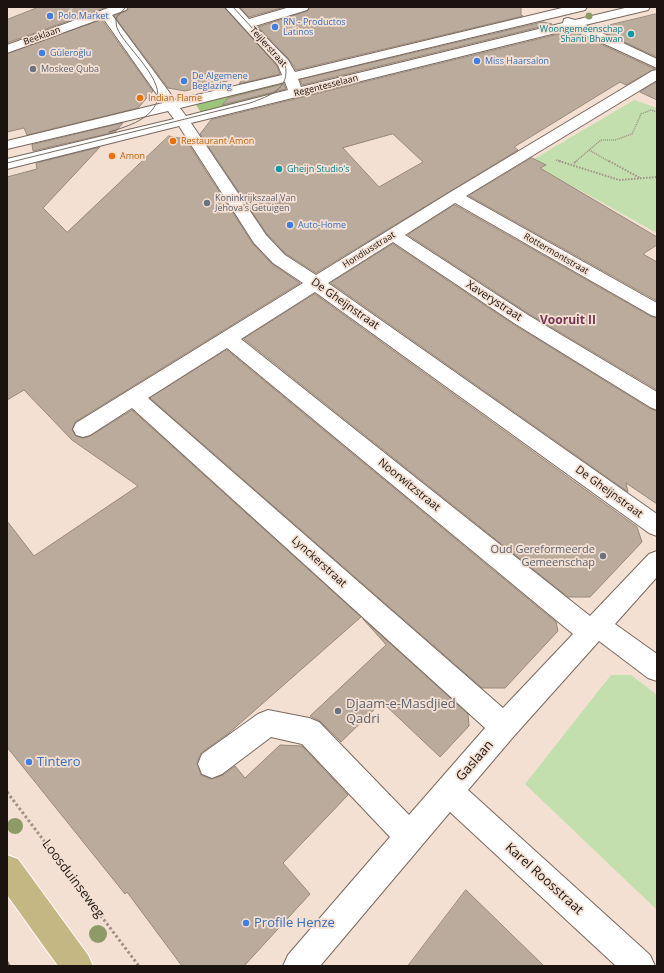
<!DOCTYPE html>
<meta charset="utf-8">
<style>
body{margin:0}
#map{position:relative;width:664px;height:973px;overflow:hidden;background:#f4e0d3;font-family:"Open Sans",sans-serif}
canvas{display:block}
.frame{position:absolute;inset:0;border:8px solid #1a130f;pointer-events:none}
</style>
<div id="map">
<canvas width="664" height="973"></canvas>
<div class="frame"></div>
</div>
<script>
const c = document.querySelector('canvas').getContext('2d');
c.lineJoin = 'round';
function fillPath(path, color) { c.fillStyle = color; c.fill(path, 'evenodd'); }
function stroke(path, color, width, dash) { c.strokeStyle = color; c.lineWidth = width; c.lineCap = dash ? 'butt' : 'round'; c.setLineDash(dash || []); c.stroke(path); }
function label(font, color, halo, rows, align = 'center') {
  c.font = font + ' "Open Sans",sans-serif'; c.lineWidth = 3.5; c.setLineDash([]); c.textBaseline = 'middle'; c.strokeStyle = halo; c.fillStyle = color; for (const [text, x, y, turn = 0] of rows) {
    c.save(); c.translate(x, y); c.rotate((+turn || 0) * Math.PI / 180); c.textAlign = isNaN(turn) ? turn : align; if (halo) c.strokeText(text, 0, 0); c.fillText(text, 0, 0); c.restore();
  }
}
fillPath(new Path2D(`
 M634,100L657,108V233L529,162Z
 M611,675H631L657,695V910L525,784Z`), '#c3dfad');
fillPath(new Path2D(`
 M278,83L279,87L267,96L202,114L194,102Z`), '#9cc47a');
const building = new Path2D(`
 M39,7H107L7,43V20Z
 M129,7H224L277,66L280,74L239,84L244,77L185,91L168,88L114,16L126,11Z
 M240,7H285L249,17Z
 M310,7H521V15L523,16L296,70L289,59L258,27L307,11Z
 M657,14V57L600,31L602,27Z
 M102,20L153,91L138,108L27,135L24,128L7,132V54Z
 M543,22L552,24L302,85L300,80Z
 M572,31L655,69L626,85L620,82L514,147L518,150L316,273L286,254L267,234L200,134L211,120ZM393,134L423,162L379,187L343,148Z
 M657,82V100L640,92Z
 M284,84L286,89L222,105L228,98Z
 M123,123L115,132L33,151L32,145Z
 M169,136L178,138L184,137L253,244L272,264L300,283L75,422L72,430L76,436L83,438L90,436L132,410L361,617L229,733L201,753L197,763L201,775L211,779L223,775L235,766L245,778L280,745L302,746L348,795L283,863L310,894L244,966H182L127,892L125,894L7,747V521L34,556L138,486L72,440L24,390L7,400V177L37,169L36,163L100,147L43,208L67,232Z
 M532,158L546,165L540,168L657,237V245L643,254L657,262V301L469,196Z
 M455,205L650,316L657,318V390L529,314L408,235Z
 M393,244L513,324L649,408L657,411V504L626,483L628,492L331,283Z
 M315,294L637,527L642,542L590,597H568L244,339Z
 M227,350L556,622L558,631L505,688H482L150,398Z
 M363,619L468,714L469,726L440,757L382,702L341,742L320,721L310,716L386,645Z
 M466,890L544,966H408Z`);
fillPath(building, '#bbab9c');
stroke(building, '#978879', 1);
stroke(new Path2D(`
 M70,7L73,8`), '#d3c1b6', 14, [14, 6]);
const minor = new Path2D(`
 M111,7H128L126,10L112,15L175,100L282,75L278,65L225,7H238L249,19L290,7H309L307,10L255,26L288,60L295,72L566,7H587L585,10L298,79L301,87L563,23L564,19L568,18L575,20L629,7H650L648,10L585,25L657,59V68L572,29L191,123L266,235L285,255L316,275L449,193L652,71L657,70V80L466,196L657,303V317L651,315L455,203L405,235L528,315L657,392V410L650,407L514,323L393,242L328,283L657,514V536L649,533L315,292L241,339L590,616L649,554L657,551V577L615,624L657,654V681L648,678L599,641L514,736L468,790L650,955L655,966H616L450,812L320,966H283L288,955L390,837L302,744L271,737L222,774L212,778L202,774L198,764L202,754L258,714L268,710L309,718L319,722L409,815L485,728L132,408L90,435L83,437L76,435L73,429L76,423L303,283L273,263L254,243L179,126L7,169V159L174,119L168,111L7,149V141L163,103L103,18L7,53V45ZM285,82L288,90L186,116L180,108ZM227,348L573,634L503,708L148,398Z`);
const major = new Path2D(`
 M7,855L18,859L88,955L93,966H58L7,895Z`);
stroke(minor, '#7a685e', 2);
stroke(major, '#fff', 2);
stroke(new Path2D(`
 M589,150L610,162
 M556,160L563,162
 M575,162L601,140H615L632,134L641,114L651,110L657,112`), '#9f9087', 1.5, [1, 1]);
stroke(new Path2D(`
 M559,161L619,180L657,177
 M609,161L640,178
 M574,163L577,161`), '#9f9087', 2, [1.5, 1.5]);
stroke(new Path2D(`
 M7,792L139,966`), '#9f9087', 3, [2.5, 2.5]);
fillPath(minor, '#fff');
fillPath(major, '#c5b784');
stroke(new Path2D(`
 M109,132C125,127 148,121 156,104C167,81 128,50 118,30C116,27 116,22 116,18L126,7
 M7,163L250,103C269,96 291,89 285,64L233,7`), '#776b63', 1);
stroke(new Path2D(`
 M7,961L10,966`), '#776b63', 1.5);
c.fillStyle = '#8f9a69';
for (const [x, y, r] of [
 [589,16,3.5],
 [15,826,8],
 [98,934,9]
]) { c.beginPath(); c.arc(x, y, r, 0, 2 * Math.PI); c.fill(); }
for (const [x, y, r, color] of [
 [50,16,4,"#3f7fe0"],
 [275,27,4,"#3f7fe0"],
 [631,34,4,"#0f9aa8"],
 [42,53,4,"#3f7fe0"],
 [477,61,4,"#3f7fe0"],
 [33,69,4,"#6b7280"],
 [184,81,4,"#3f7fe0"],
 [140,98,4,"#e8710a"],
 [173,141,4,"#e8710a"],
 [112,156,4,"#e8710a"],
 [279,169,4,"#0f9aa8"],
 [207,203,4,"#6b7280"],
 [290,225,4,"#3f7fe0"],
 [603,556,4,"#6b7280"],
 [338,711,4,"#6b7280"],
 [29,762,4,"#3f7fe0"],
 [246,923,4,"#3f7fe0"]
]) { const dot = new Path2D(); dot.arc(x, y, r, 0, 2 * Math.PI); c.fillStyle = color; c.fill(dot); stroke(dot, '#f4e0d3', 1.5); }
label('9px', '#366cbe', '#f4e0d3', [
 ["Polo Market",58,16],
 ["RN - Productos",283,22],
 ["Latinos",283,32],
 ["Güleroğlu",50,53],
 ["Miss Haarsalon",485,61],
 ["De Algemene",192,76],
 ["Beglazing",192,86],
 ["Auto-Home",298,225]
], 'left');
label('9px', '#0d838f', '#f4e0d3', [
 ["Woongemeenschap",623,29],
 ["Shanti Bhawan",623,39],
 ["Gheijn Studio's",287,169,"left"]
], 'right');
label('9px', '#1a130f', '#f4e0d3', [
 ["Beeklaan",42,36,-20],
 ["Teijlerstraat",268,47,48],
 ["Regentesselaan",326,86,-14],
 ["Hondiusstraat",369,250,-32],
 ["Rottermontstraat",556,254,30]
]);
label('9px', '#5b616d', '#f4e0d3', [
 ["Moskee Quba",41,69],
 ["Koninkrijkszaal Van",215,198],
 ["Jehova's Getuigen",215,208]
], 'left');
label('9px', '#c56008', '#f4e0d3', [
 ["Indian Flame",148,98],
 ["Restaurant Amon",181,141],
 ["Amon",120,156]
], 'left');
label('11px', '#1a130f', '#f4e0d3', [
 ["Xaverystraat",494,301,33],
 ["De Gheijnstraat",345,304,35],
 ["Noorwitzstraat",409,485,39],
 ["De Gheijnstraat",609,492,36],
 ["Lynckerstraat",319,562,42]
]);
label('11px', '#5b616d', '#f4e0d3', [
 ["Oud Gereformeerde",595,550],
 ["Gemeenschap",595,563]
], 'right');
label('bold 12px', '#763454', '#f4e0d3', [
 ["Vooruit II",568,321]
]);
label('13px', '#5b616d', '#f4e0d3', [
 ["Djaam-e-Masdjied",346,704],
 ["Qadri",346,719]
], 'left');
label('13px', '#1a130f', '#f4e0d3', [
 ["Gaslaan",475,761,-49],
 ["Loosduinseweg",73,879,53],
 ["Karel Roosstraat",544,879,42]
]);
label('13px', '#366cbe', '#f4e0d3', [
 ["Tintero",37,762],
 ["Profile Henze",254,923]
], 'left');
</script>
